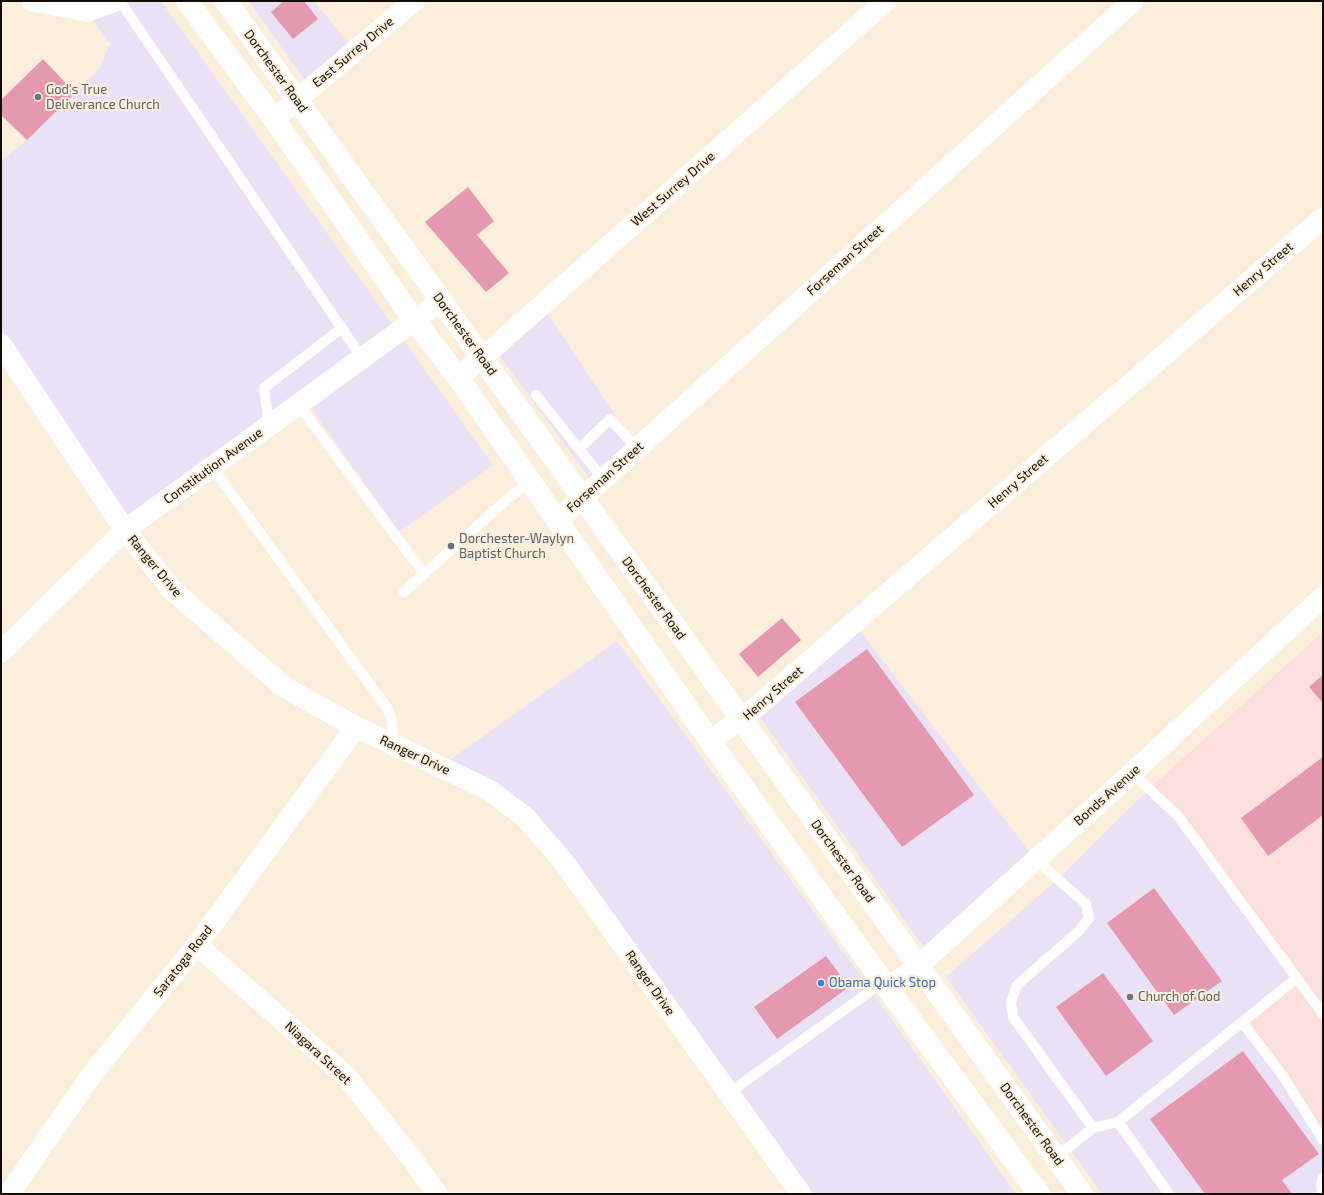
<!DOCTYPE html>
<style>
body{margin:0}
#map{position:relative;width:1324px;height:1195px;overflow:hidden;background:#fbeeda;font-family:"Exo 2",sans-serif}
canvas{display:block}
.frame{position:absolute;inset:0;border:2px solid #110d06;pointer-events:none}
</style>
<div id="map">
<canvas width="1324" height="1195"></canvas>
<div class="frame"></div>
</div>
<script>
const c = document.querySelector('canvas').getContext('2d');
c.lineJoin = 'round';
function fillPath(path, color) { c.fillStyle = color; c.fill(path, 'evenodd'); }
function stroke(path, color, width, dash) { c.strokeStyle = color; c.lineWidth = width; c.lineCap = dash ? 'butt' : 'round'; c.setLineDash(dash || []); c.stroke(path); }
function label(font, color, halo, rows, align = 'center') {
  c.font = font + ' "Exo 2",sans-serif'; c.lineWidth = 4; c.setLineDash([]); c.textBaseline = 'middle'; c.strokeStyle = halo; c.fillStyle = color; for (const [text, x, y, turn = 0] of rows) {
    c.save(); c.translate(x, y); c.rotate((+turn || 0) * Math.PI / 180); c.textAlign = isNaN(turn) ? turn : align; if (halo) c.strokeText(text, 0, 0); c.fillText(text, 0, 0); c.restore();
  }
}
fillPath(new Path2D(`
 M116,1H161L493,465L399,532L305,399L125,530L1,350V161L24,143L100,68L110,44L87,11Z
 M249,1H314L355,51L310,88Z
 M542,305L637,448L595,486L494,348Z
 M854,623L1035,859L930,956L754,709Z
 M617,641L871,990L1016,1194H801L525,817L440,767Z
 M1149,789L1178,816L1297,978L1323,1140V1194H1102L946,977L1058,879Z`), '#ebe1f7');
fillPath(new Path2D(`
 M1323,632V1140L1242,1022L1297,978L1178,816L1149,789Z`), '#fadfdc');
fillPath(new Path2D(`
 M284,1H304L318,19L293,39L271,12Z
 M43,59L75,93L27,140L1,115V100Z
 M468,187L494,221L477,235L509,273L486,292L425,222Z
 M782,618L801,640L758,677L739,654Z
 M867,649L974,795L902,847L795,702Z
 M1323,675V703L1309,687Z
 M1323,757V815L1268,856L1241,818Z
 M1154,888L1222,981L1174,1015L1107,923Z
 M826,956L849,987L777,1039L754,1007Z
 M1103,973L1153,1041L1106,1076L1056,1007Z
 M1243,1051L1319,1154L1282,1180L1292,1194H1205L1150,1119Z`), '#e599b0');
stroke(new Path2D(`
 M120,1L362,358
 M536,395L603,479
 M298,404L424,574
 M269,425L264,388L342,328
 M579,449L610,419L637,448
 M212,467L387,708L392,720L393,745
 M404,592L513,494L531,482
 M1132,773L1178,816L1323,1014
 M1035,859L1086,904L1089,918L1079,931L1017,985L1011,1002L1013,1017L1093,1128
 M1242,1022L1283,1076L1323,1140
 M729,1093L883,982
 M1118,1122L1169,1194
 M1056,1157L1093,1128L1118,1122L1297,978
 M1323,1178L1321,1185L1323,1194`), '#fff', 10);
stroke(new Path2D(`
 M32,1L87,11L116,1
 M274,119L414,1
 M1,344L125,530L171,589L284,687L356,727L489,790L525,817L563,861L801,1194
 M458,377L482,358L886,1
 M558,520L1133,1
 M1,652L125,530L441,301
 M710,741L754,709L1323,218
 M197,945L346,1076L410,1156L437,1194
 M887,988L918,966L1132,773L1323,597
 M9,1194L93,1073L197,945L356,727`), '#fff', 21);
stroke(new Path2D(`
 M187,1L274,119L414,320L458,377L710,741L883,982L1039,1194
 M226,1L1082,1194`), '#fff', 22);
for (const [x, y, r, color] of [
 [38,97,4,"#6b7280"],
 [451,546,4,"#6b7280"],
 [821,983,4,"#3f7fe0"],
 [1130,997,4,"#6b7280"]
]) { const dot = new Path2D(); dot.arc(x, y, r, 0, 2 * Math.PI); c.fillStyle = color; c.fill(dot); stroke(dot, '#fbeeda', 1.5); }
label('13px', '#110d06', '#fbeeda', [
 ["East Surrey Drive",353,52,-40],
 ["Dorchester Road",276,71,54],
 ["West Surrey Drive",673,189,-41],
 ["Forseman Street",845,260,-42],
 ["Henry Street",1263,269,-41],
 ["Dorchester Road",465,334,54],
 ["Constitution Avenue",213,466,-36],
 ["Forseman Street",605,477,-42],
 ["Henry Street",1018,481,-41],
 ["Ranger Drive",155,566,50],
 ["Dorchester Road",654,598,54],
 ["Henry Street",773,693,-41],
 ["Ranger Drive",415,755,25],
 ["Bonds Avenue",1107,795,-42],
 ["Dorchester Road",843,861,54],
 ["Saratoga Road",183,961,-52],
 ["Ranger Drive",650,983,55],
 ["Niagara Street",318,1053,43],
 ["Dorchester Road",1032,1124,54]
]);
label('13px', '#5b616d', '#fbeeda', [
 ["God's True",46,90],
 ["Deliverance Church",46,105],
 ["Dorchester-Waylyn",459,539],
 ["Baptist Church",459,554],
 ["Church of God",1138,997]
], 'left');
label('13px', '#366cbe', '#fbeeda', [
 ["Obama Quick Stop",829,983]
], 'left');
</script>
